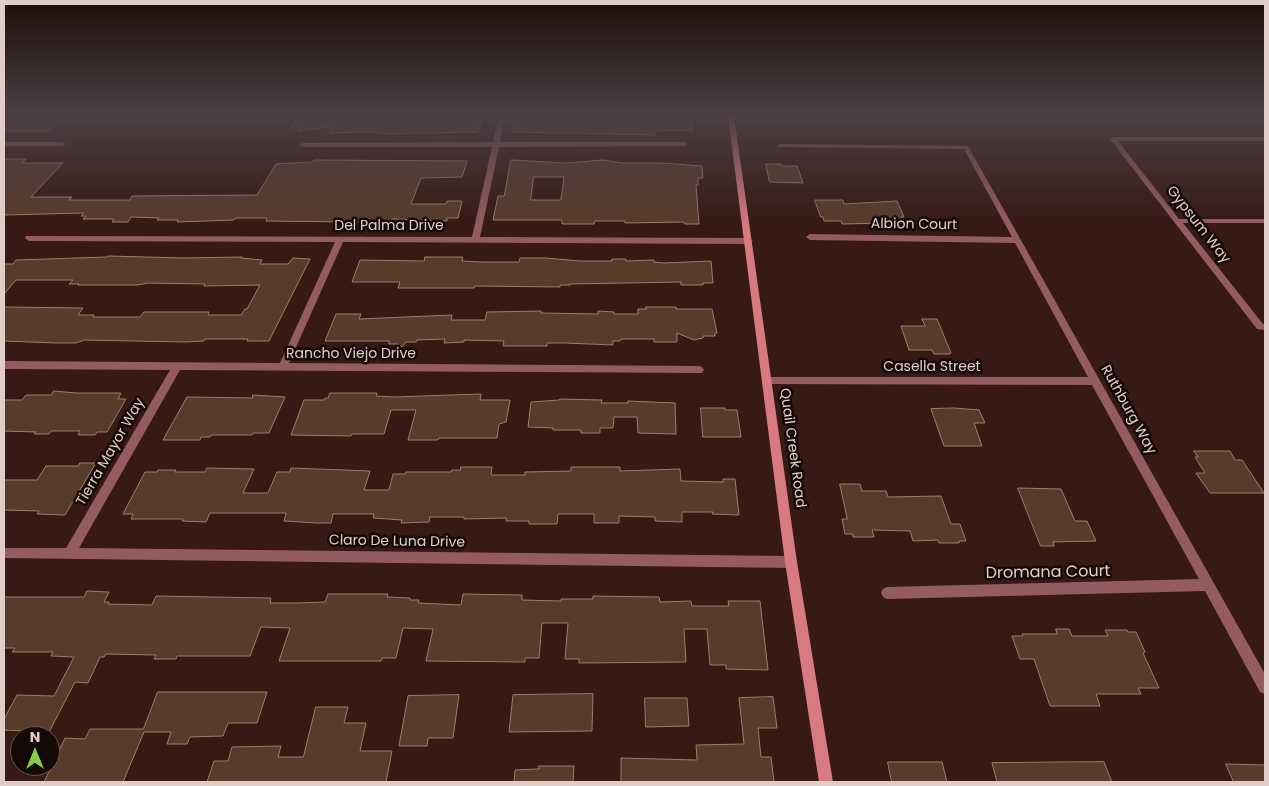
<!DOCTYPE html>
<style>
body{margin:0}
#map{position:relative;width:1269px;height:786px;overflow:hidden;background:#361a13;font-family:Poppins,sans-serif}
canvas{display:block}
.frame{position:absolute;inset:0;border:5px solid #e1cdc8;pointer-events:none}
.north{position:absolute;left:10px;top:726px;width:50px;height:50px;box-sizing:border-box;background:#150906;border:1px solid #675754;border-radius:50%;rotate:0deg;font-size:14px;font-weight:700;line-height:20px;text-align:center;color:#e1cdc8}
.north::after{content:'';display:block;margin:auto;width:18px;height:22px;background:#88cf49;clip-path:polygon(50% 0,100% 100%,50% 72%,0 100%)}
</style>
<div id="map">
<canvas width="1269" height="786"></canvas>
<div class="frame"></div>
<div class="north">N</div>
</div>
<script>
const c = document.querySelector('canvas').getContext('2d');
c.lineJoin = 'round';
function fillPath(path, color) { c.fillStyle = color; c.fill(path, 'evenodd'); }
function stroke(path, color, width, dash) { c.strokeStyle = color; c.lineWidth = width; c.lineCap = dash ? 'butt' : 'round'; c.setLineDash(dash || []); c.stroke(path); }
function label(font, color, halo, rows, align = 'center') {
  c.font = font + ' Poppins,sans-serif'; c.lineWidth = 5; c.setLineDash([]); c.textBaseline = 'middle'; c.strokeStyle = halo; c.fillStyle = color; for (const [text, x, y, turn = 0] of rows) {
    c.save(); c.translate(x, y); c.rotate((+turn || 0) * Math.PI / 180); c.textAlign = isNaN(turn) ? turn : align; if (halo) c.strokeText(text, 0, 0); c.fillText(text, 0, 0); c.restore();
  }
}
const building = new Path2D(`
 M4,116H64L49,131H4Z
 M298,116H480L483,117L478,132L385,134L372,132L329,133L333,126L298,131L300,128H291Z
 M516,116H692L693,130L655,131V135L512,132Z
 M4,159H26L22,163H63L31,197H72L69,200H130L132,196L257,195L276,164L312,162L314,160L467,161L462,177L421,178L411,204H446L447,201H462L458,218H447V221L392,219L389,223L351,222L266,221L267,218H236L234,220L177,222L178,220H157L159,218L131,217L128,222H112L114,219H83L86,216H81L84,213L4,215Z
 M511,160L566,163L603,160L622,163H661L702,166L703,178H698V185H696L699,224H685L683,222L625,223V221H595L594,224H562V220H493L498,196H504ZM534,177H564L561,200H531Z
 M766,164H781L782,166H797L803,183L770,182Z
 M815,200H843L844,204L897,201L904,217H901L903,221L887,222V223L842,224L841,221H824L823,217H821Z
 M108,256L184,258L242,257L241,258L262,260L260,264H288L293,258L310,259L269,341H247L248,339H205L204,341L186,342L84,340L76,343H56L4,341V307L83,308L78,315H94L93,317H140L144,312H209L208,315H241L245,309H247L260,285L204,286L205,284L148,283L137,285H78L79,284H69L73,280H16L4,294V264H13L16,260L107,257Z
 M425,257H463L462,261L482,262H519L520,258H546L580,261H612V259H626V261L654,260V262L664,263L711,261L713,283H703V285H681V282L570,284V285H560V287L475,286L474,288H398L400,282H352L360,260L424,261Z
 M646,307H676V309H712L717,333H715V336H703V338L694,340L677,333V342H654V339H621L620,341H613V345L565,343H547V346H503L504,341L464,340V342L444,343L445,339L417,340L416,342H406L402,347L397,344H389V341H325L336,314H361L359,319L452,315L451,320H485L487,312L541,311V313L598,314V311L614,312V314H638V309H646Z
 M922,319H937L951,353L950,354H934L932,350H909L901,326H925Z
 M54,391L76,393H121L118,399H126L107,432H97L95,435H78L80,431H51L49,434H34L36,432L4,431V400H22L26,395H51Z
 M330,393H377L376,396L394,397L481,394L480,400H510L506,422L499,424L497,438H439L438,440H408L416,410H391L384,434H352L351,436L291,435L304,400H324L325,398H328Z
 M253,395L285,397L269,433H253L252,435H211L210,437H201L200,440H163L187,397L252,398Z
 M560,399L602,400L601,403H628V401L675,403L676,434L638,433L637,417H614L613,428H600V433H581V430H553V428L528,427L531,402L559,400Z
 M701,408H725V410H737L741,437H703Z
 M954,408L979,410L985,423H974L982,446H944L931,409Z
 M1194,451H1230L1235,460H1242L1264,493H1210L1196,473H1205L1195,457H1198Z
 M80,463H96L65,515L37,514L39,511L4,510V480H37L46,466H78Z
 M461,467H492L491,475H525V472L571,471V467H620V471L680,469L681,481L723,482V479H735L739,515L712,514L713,512H682V522L655,521V517L619,516V523H594V514H558L557,524H529V521H506V518L464,519V517H430L429,522L401,523L402,520L373,518L374,514H333L331,523H316L284,521L286,513H210L206,522L182,521L183,519H131L133,514H123L145,472H157L158,470H176L175,472H205L207,468L254,469L243,493H268L277,472H290L291,468L370,471L364,490H389L393,474H405L406,472H451L452,470H460Z
 M840,484H860L862,491H886L888,497L941,496L951,524H960L966,541H959V543H939L938,540L913,541L910,531L872,530L874,537H853V534H845L842,519H847Z
 M1018,488L1061,489L1075,521H1087L1096,541L1053,542L1054,546H1041Z
 M87,591L109,592L104,602H109L108,604L152,605L156,596L271,598L270,603H296L325,602L328,594H388L387,597L410,598V600H419L418,603L461,605L463,594L522,595V600L561,601V599H593V596L659,597L660,602L691,601L692,606H729L728,601H760L768,670L726,669V665H710L707,629H684L686,662L579,663V659H565L568,623H542L539,658H525V662L426,661L433,629L403,628L396,658H382L381,661H279L290,628L261,627L250,656H177L176,659H154L156,655L106,654L104,657H100L88,683L75,682L47,736H24L27,731L4,730V719L17,695L54,696L74,657L51,656L53,652H12L15,648H4V597H84Z
 M1056,629H1069L1072,636H1108L1105,630H1127L1128,632H1136L1145,652L1143,653L1159,688H1138L1141,694H1096L1100,706H1050L1034,659H1020L1012,636H1023L1022,634H1057Z
 M158,692H267L257,723H228L223,736L190,737L187,744H167L171,732H144L123,782H44L65,738L85,739L90,729H143Z
 M593,694L592,731L509,732L513,695Z
 M459,695L453,738H428L427,746H399L408,696Z
 M773,697L777,728H758L761,757H771L774,782H621V758L697,760L696,745L744,744L739,698Z
 M645,698H687L689,726L646,727Z
 M316,707H348L344,723H366L360,751H392L386,782H207L214,761H228L232,747L281,746L278,757H303Z
 M888,762H942L947,782H892Z
 M1104,762L1112,782H997L992,763Z
 M1226,764L1265,765V782H1234Z
 M539,766H574L573,782H514L515,770L539,769Z`);
fillPath(building, '#573c2b');
stroke(building, '#9d7f6b', 1);
fillPath(new Path2D(`
 M499,116H505L500,142H684L688,144L684,146L499,147L480,237L749,238L753,241L749,244L343,242L289,363L699,366L702,367L704,370L702,373L180,370L79,548L791,556L795,558L797,562L795,566L791,568L4,558V548H66L170,370L4,369V361L280,363L335,242L29,241L25,238L26,236L472,237L492,147H303L299,145L303,143L493,142Z
 M1265,137V141H1118L1179,219H1265V223H1183L1263,324H1265V330L1257,329L1110,139L1113,137Z
 M4,142H62L66,144L62,146H4Z
 M781,144L968,146L1265,674V694L1260,692L1205,591L887,599L883,597L881,593L883,589L887,587L1199,579L1092,385L764,384L762,381L764,378L767,377H1088L1015,243L810,240L806,237L810,234L1012,237L964,149L779,147L777,146Z`), '#955c60');
fillPath(new Path2D(`
 M728,116H734L797,562L833,782H819L785,562Z`), '#d77a82');
const sky = c.createLinearGradient(0, 0, 0, 226);
sky.addColorStop(0, '#1e0e0a');
sky.addColorStop(0.51, '#4c3e44');
sky.addColorStop(1, '#4c3e4400');
c.fillStyle = sky;
c.fillRect(0, 0, 1269, 226);
label('14px', '#e1cdc8', '#150906', [
 ["Albion Court",914,225,1],
 ["Gypsum Way",1198,225,52],
 ["Del Palma Drive",389,226],
 ["Rancho Viejo Drive",351,354],
 ["Casella Street",932,367],
 ["Ruthburg Way",1128,410,61],
 ["Quail Creek Road",792,448,82],
 ["Tierra Mayor Way",111,452,-60],
 ["Claro De Luna Drive",397,542,1]
]);
label('16px', '#e1cdc8', '#150906', [
 ["Dromana Court",1048,573,-1]
]);
</script>
